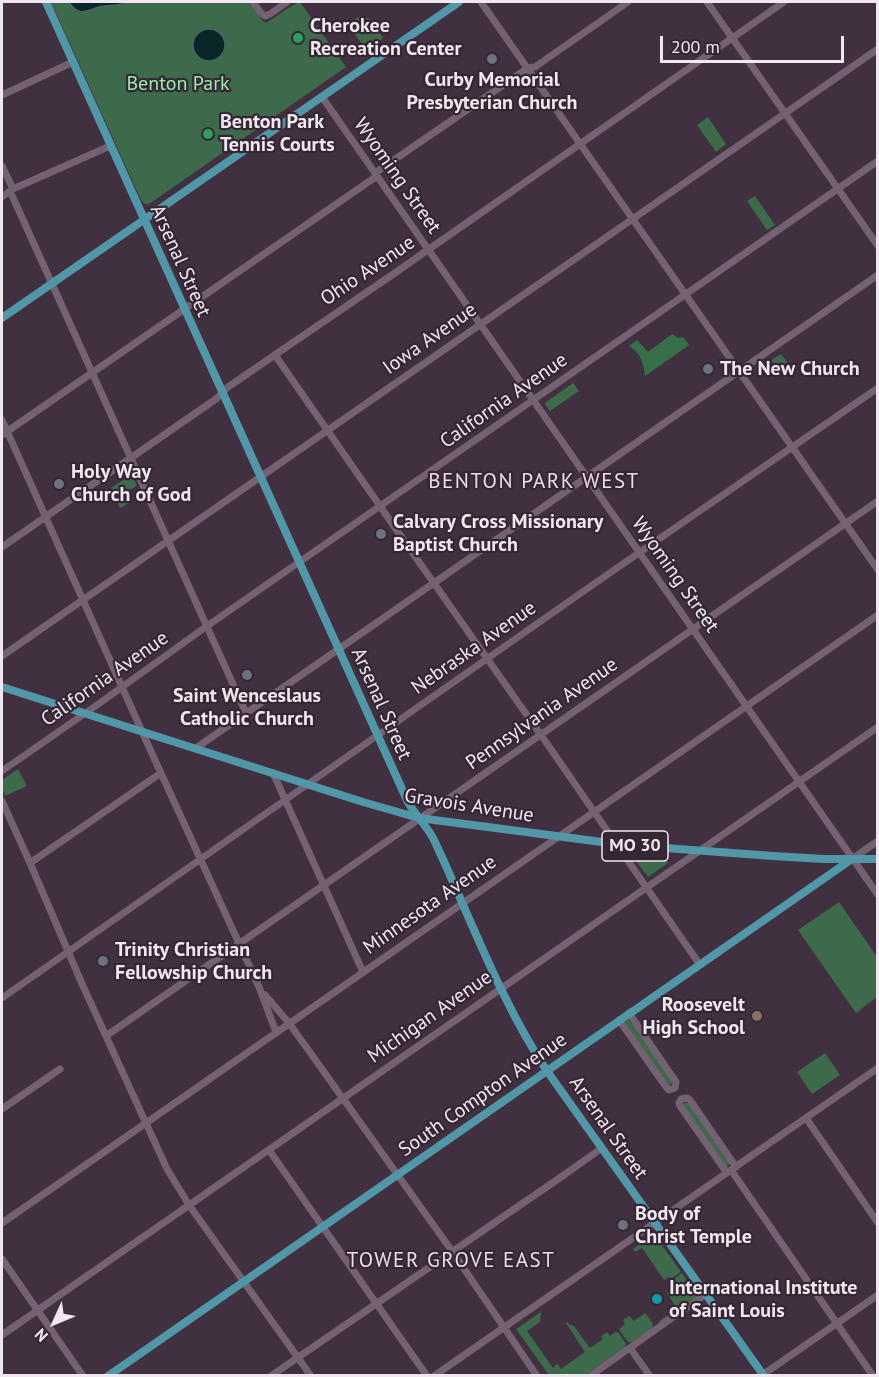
<!DOCTYPE html>
<style>
body{margin:0}
#map{position:relative;width:879px;height:1377px;overflow:hidden;background:#413140;font-family:"PT Sans",sans-serif}
canvas{display:block}
.frame{position:absolute;inset:0;border:3px solid #f1e7f0;pointer-events:none}
.north{position:absolute;left:24px;top:1293px;width:60px;height:60px;-webkit-text-stroke:4px #362735;paint-order:stroke;rotate:226deg;font-size:16px;font-weight:700;line-height:24px;text-align:center;color:#f1e7f0}
.north::after{content:'';display:block;margin:auto;width:21px;height:27px;background:#f1e7f0;clip-path:polygon(50% 0,100% 100%,50% 72%,0 100%)}
.scale{position:absolute;left:660px;top:36px;width:184px;height:27px;box-sizing:border-box;border:3px solid #f1e7f0;border-top:0;padding-left:8px;font-size:18px;line-height:21px;white-space:nowrap;color:#f1e7f0;-webkit-text-stroke:4px #362735;paint-order:stroke}
</style>
<div id="map">
<canvas width="879" height="1377"></canvas>
<div class="frame"></div>
<div class="north">N</div>
<div class="scale">200 m</div>
</div>
<script>
const c = document.querySelector('canvas').getContext('2d');
c.lineJoin = 'round';
function fillPath(path, color) { c.fillStyle = color; c.fill(path, 'evenodd'); }
function stroke(path, color, width, dash) { c.strokeStyle = color; c.lineWidth = width; c.lineCap = dash ? 'butt' : 'round'; c.setLineDash(dash || []); c.stroke(path); }
function label(font, color, halo, rows, align = 'center') {
  c.font = font + ' "PT Sans",sans-serif'; c.lineWidth = 4.5; c.setLineDash([]); c.textBaseline = 'middle'; c.strokeStyle = halo; c.fillStyle = color; for (const [text, x, y, turn = 0] of rows) {
    c.save(); c.translate(x, y); c.rotate((+turn || 0) * Math.PI / 180); c.textAlign = isNaN(turn) ? turn : align; if (halo) c.strokeText(text, 0, 0); c.fillText(text, 0, 0); c.restore();
  }
}
fillPath(new Path2D(`
 M51,2H249L262,20L266,23L298,2H300L346,67L149,204H145L141,200Z
 M360,16L363,21L368,17L383,38L366,50L348,24Z
 M708,117L726,144L716,152L697,125Z
 M755,196L775,225L767,230L747,201Z
 M781,354L794,372L784,378L771,360Z
 M573,383L579,391L550,411L545,404L546,402Z
 M132,474L137,486L125,492L129,503L120,508L111,488Z
 M18,769L27,786L5,796L2,788V780Z
 M637,859L667,861L668,863L648,877L636,861Z
 M839,902L877,957V997L856,1013L798,930Z
 M627,1020L630,1021L673,1082L671,1085H668L625,1023Z
 M825,1053L840,1075L812,1094L797,1072Z
 M685,1102L688,1103L730,1163L728,1166L726,1167L683,1105Z
 M654,1234L681,1272L671,1279L669,1277L664,1280L642,1248L635,1252L633,1249Z
 M682,1273L698,1297L660,1323L659,1321L677,1309L667,1293L671,1291L669,1288L672,1286L670,1284L673,1282L672,1280Z
 M541,1312L540,1322L527,1331L553,1368L557,1364L561,1369L585,1352L566,1323L567,1322L572,1326L573,1325L590,1348L603,1339L601,1336L607,1332L610,1336L615,1332L616,1333L618,1332L626,1344L625,1345L626,1347L585,1375H549L516,1329Z
 M645,1313L653,1324L652,1329L631,1343L630,1342H628L620,1331V1328L625,1324L623,1320L629,1316L634,1321Z`), '#3c6a4b');
fillPath(new Path2D(`
 M672,334L678,338L683,337L689,345L645,376C644,364 640,352 629,346L637,340L648,352Z`), '#376f4a');
const water = new Path2D(`
 M69,2H128C119,6 113,5 104,6C89,8 80,20 69,2Z
 M193 45a16 16 0 1 1 32 0a16 16 0 1 1-32 0Z`);
fillPath(water, '#092628');
stroke(water, '#4f6064', 1.5);
stroke(new Path2D(`
 M253,2L261,13L265,16L270,14L287,2
 M481,2L878,570
 M707,2L878,246
 M2,95L73,62
 M322,97L878,895
 M2,166L13,189
 M375,173L528,68L535,67L628,2
 M10,191L246,713
 M2,197L13,189L110,146
 M275,355L407,545L541,735L700,965
 M2,420L149,747L259,987L276,1032
 M2,435L377,176
 M2,547L216,399L228,387L389,277L784,2
 M2,656L878,49
 M196,748L878,275
 M2,771L97,705L207,626L878,161
 M273,773L363,972
 M2,801L30,863L83,986L167,1169L189,1205L311,1376
 M852,859L878,841
 M30,863L161,773
 M265,995L289,1023L452,1251L537,1376
 M2,998L601,579L878,388
 M619,1020L666,1087L669,1090L675,1088L676,1082L629,1013
 M106,1036L878,501
 M2,1109L60,1069
 M806,1118L878,1223
 M269,1150L427,1376
 M731,1170L873,1376
 M727,1173L680,1106L679,1103L681,1099L687,1098L690,1100L736,1167
 M2,1223L878,615
 M2,1259L83,1376
 M2,1335L878,727
 M630,1348L650,1376
 M271,1376L564,1175L602,1148
 M434,1376L878,1068
 M590,1376L706,1294
 M761,1376L878,1295`), '#746273', 7);
stroke(new Path2D(`
 M46,2L406,798C413,814 427,825 434,840C470,916 500,1001 547,1071L764,1376
 M2,318L459,2
 M2,687L363,802L419,818L625,845L773,856L824,859H878
 M108,1376L852,859`), '#5197a8', 8);
for (const [x, y, r, color] of [
 [298,38,6,"#2e9e5b"],
 [492,59,6,"#6b7280"],
 [208,134,6,"#2e9e5b"],
 [708,369,6,"#6b7280"],
 [59,484,6,"#6b7280"],
 [381,534,6,"#6b7280"],
 [247,675,6,"#6b7280"],
 [103,961,6,"#6b7280"],
 [757,1016,6,"#8d6e63"],
 [623,1225,6,"#6b7280"],
 [657,1299,6,"#0f9aa8"]
]) { const dot = new Path2D(); dot.arc(x, y, r, 0, 2 * Math.PI); c.fillStyle = color; c.fill(dot); stroke(dot, '#362735', 2); }
for (const [x, y, w] of [
 [635,846,66]
]) { const box = new Path2D(); box.roundRect(x - w / 2, y - 15, w, 30, 4.5); c.fillStyle = '#362735'; c.fill(box); stroke(box, '#f1e7f0', 1.5); }
label('bold 18px', '#f1e7f0', null, [
 ["MO 30",635,846]
]);
label('bold 20px', '#f1e7f0', '#362735', [
 ["Cherokee",310,26],
 ["Recreation Center",310,49],
 ["Curby Memorial",492,80,"center"],
 ["Presbyterian Church",492,103,"center"],
 ["Benton Park",220,122],
 ["Tennis Courts",220,145],
 ["The New Church",720,369],
 ["Holy Way",71,472],
 ["Church of God",71,495],
 ["Calvary Cross Missionary",393,522],
 ["Baptist Church",393,545],
 ["Saint Wenceslaus",247,696,"center"],
 ["Catholic Church",247,719,"center"],
 ["Trinity Christian",115,950],
 ["Fellowship Church",115,973],
 ["Roosevelt",745,1005,"right"],
 ["High School",745,1028,"right"],
 ["Body of",635,1214],
 ["Christ Temple",635,1237],
 ["International Institute",669,1288],
 ["of Saint Louis",669,1311]
], 'left');
label('20px', '#98ecb2', '#362735', [
 ["Benton Park",178,84]
]);
label('20px', '#f1e7f0', '#362735', [
 ["Wyoming Street",397,176,55],
 ["Arsenal Street",180,261,66],
 ["Ohio Avenue",368,271,-34],
 ["Iowa Avenue",430,339,-35],
 ["California Avenue",504,401,-35],
 ["Wyoming Street",675,575,55],
 ["Nebraska Avenue",474,648,-35],
 ["California Avenue",105,679,-35],
 ["Arsenal Street",381,704,66],
 ["Pennsylvania Avenue",542,714,-35],
 ["Gravois Avenue",469,806,9],
 ["Minnesota Avenue",430,905,-35],
 ["Michigan Avenue",430,1017,-35],
 ["South Compton Avenue",483,1095,-35],
 ["Arsenal Street",608,1128,55]
]);
c.letterSpacing = '1.5px';
label('21px', '#eedaed', '#362735', [
 ["BENTON PARK WEST",534,482],
 ["TOWER GROVE EAST",451,1261]
]);
c.letterSpacing = '0px';
</script>
